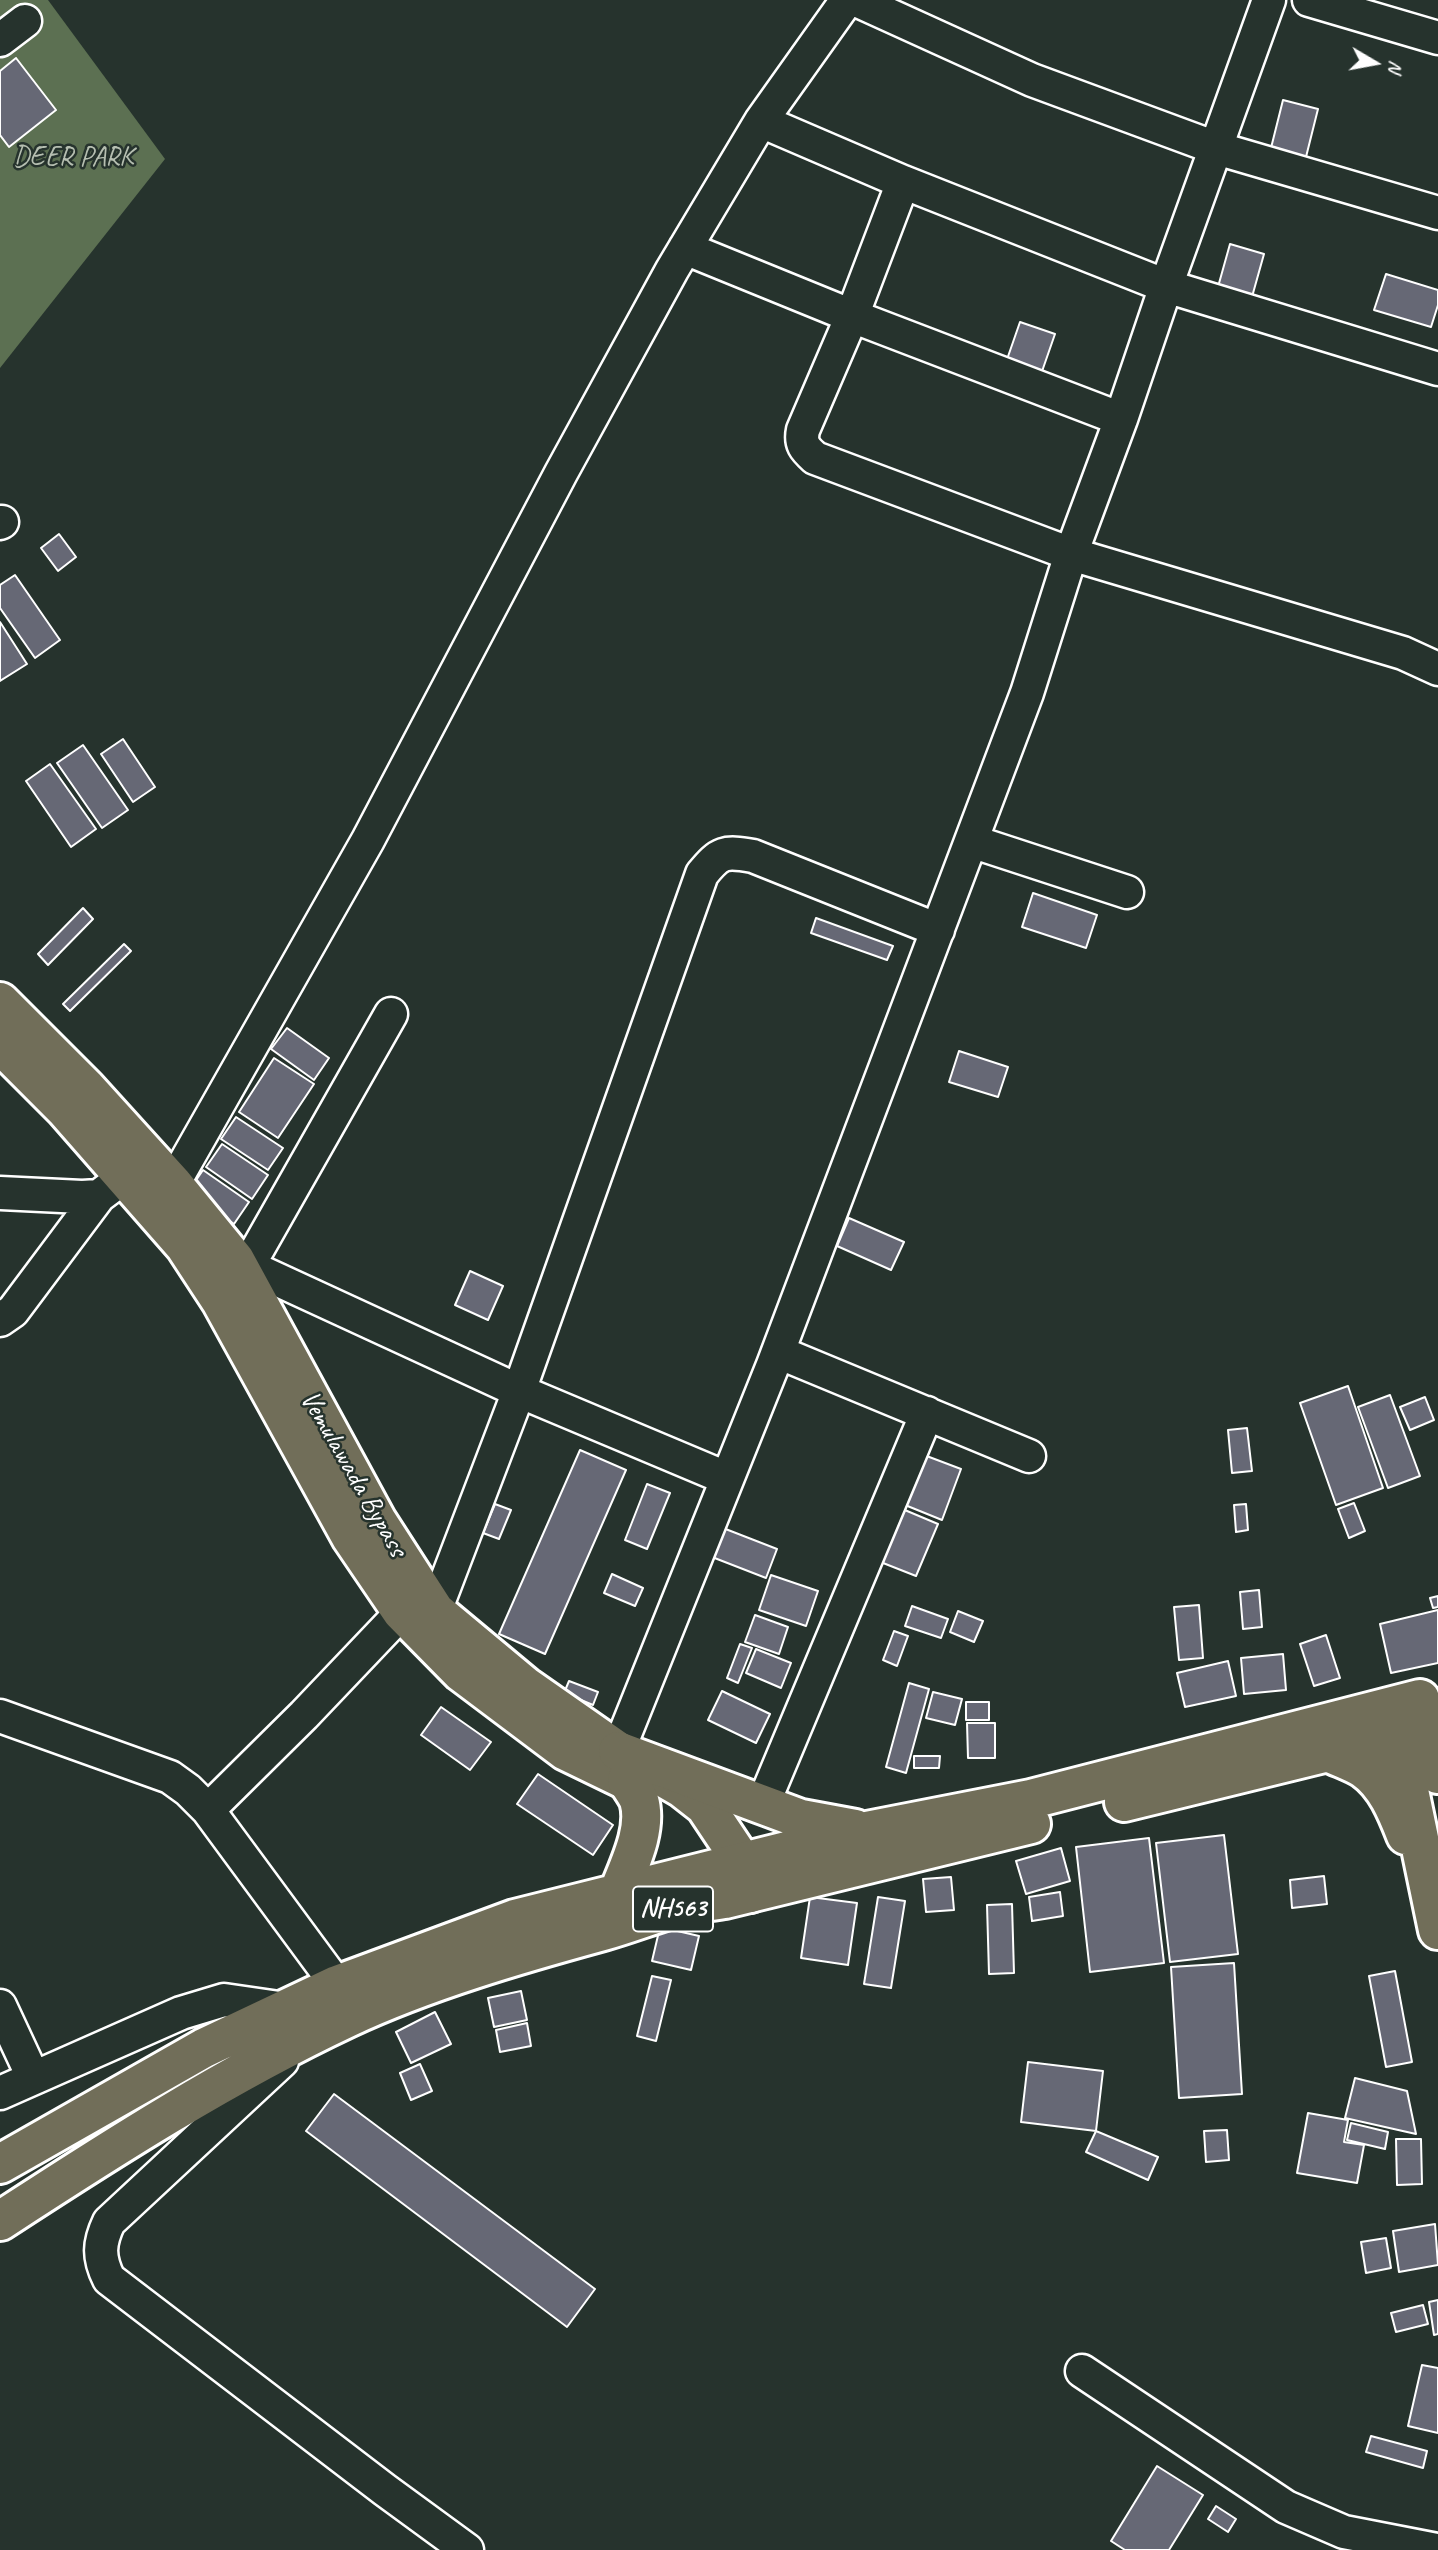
<!DOCTYPE html>
<style>
body{margin:0}
#map{position:relative;width:1438px;height:2550px;overflow:hidden;background:#26332d;font-family:Caveat,sans-serif}
canvas{display:block}
.north{position:absolute;left:1340px;top:28px;width:70px;height:70px;-webkit-text-stroke:5px #26332d;paint-order:stroke;rotate:100deg;font-size:19px;font-weight:700;line-height:28px;text-align:center;color:#fff}
.north::after{content:'';display:block;margin:auto;width:24px;height:32px;background:#fff;clip-path:polygon(50% 0,100% 100%,50% 72%,0 100%)}
</style>
<div id="map">
<canvas width="1438" height="2550"></canvas>
<div class="north">N</div>
</div>
<script>
const c = document.querySelector('canvas').getContext('2d');
c.lineJoin = 'round';
function fillPath(path, color) { c.fillStyle = color; c.fill(path, 'evenodd'); }
function stroke(path, color, width, dash) { c.strokeStyle = color; c.lineWidth = width; c.lineCap = dash ? 'butt' : 'round'; c.setLineDash(dash || []); c.stroke(path); }
function label(font, color, halo, rows, align = 'center') {
  c.font = font + ' Caveat,sans-serif'; c.lineWidth = 5; c.setLineDash([]); c.textBaseline = 'middle'; c.strokeStyle = halo; c.fillStyle = color; for (const [text, x, y, turn = 0] of rows) {
    c.save(); c.translate(x, y); c.rotate((+turn || 0) * Math.PI / 180); c.textAlign = isNaN(turn) ? turn : align; if (halo) c.strokeText(text, 0, 0); c.fillText(text, 0, 0); c.restore();
  }
}
fillPath(new Path2D(`
 M0,0H48L165,159L0,368Z`), '#5c7052');
const building = new Path2D(`
 M16,58L56,110L9,147L0,135V71Z
 M1283,100L1318,109L1303,169L1268,160Z
 M1230,244L1264,254L1250,304L1216,294Z
 M1386,274L1438,290V305L1431,327L1374,310Z
 M1020,322L1055,334L1039,380L1004,368Z
 M59,534L76,557L58,571L41,548Z
 M15,575L60,640L35,658L0,608V585Z
 M0,622L27,664L0,681Z
 M123,739L155,787L133,802L101,754Z
 M83,745L128,810L102,828L57,763Z
 M50,764L96,829L71,847L26,781Z
 M1033,893L1097,915L1086,948L1022,927Z
 M83,908L93,919L48,965L38,954Z
 M816,918L893,946L887,960L811,933Z
 M124,944L131,951L70,1011L63,1004Z
 M287,1028L329,1058L314,1080L271,1049Z
 M959,1051L1008,1067L998,1097L949,1082Z
 M274,1058L314,1084L278,1138L239,1112Z
 M236,1117L283,1148L268,1170L221,1139Z
 M222,1144L268,1175L252,1199L206,1167Z
 M203,1170L249,1202L234,1224L188,1192Z
 M849,1218L904,1242L891,1270L837,1246Z
 M470,1271L503,1286L488,1320L455,1305Z
 M1348,1386L1383,1488L1336,1505L1300,1403Z
 M1390,1395L1420,1476L1388,1488L1358,1407Z
 M1425,1397L1434,1420L1410,1430L1400,1407Z
 M1247,1428L1252,1471L1232,1473L1228,1430Z
 M580,1450L626,1470L545,1654L499,1634Z
 M924,1455L961,1469L942,1520L905,1505Z
 M647,1484L670,1493L647,1549L625,1540Z
 M1354,1503L1365,1531L1349,1538L1338,1509Z
 M495,1504L511,1510L499,1539L483,1533Z
 M1246,1504L1248,1530L1236,1532L1234,1505Z
 M900,1508L938,1524L916,1576L878,1561Z
 M723,1528L777,1549L766,1578L712,1557Z
 M612,1574L643,1588L635,1606L604,1593Z
 M771,1575L818,1591L806,1626L759,1610Z
 M1259,1590L1262,1627L1243,1629L1240,1592Z
 M1438,1596V1607L1433,1608L1430,1598Z
 M1199,1605L1203,1658L1179,1660L1174,1607Z
 M912,1606L948,1619L941,1638L905,1626Z
 M1438,1610V1663L1391,1673L1380,1624Z
 M958,1611L983,1621L974,1642L950,1632Z
 M755,1615L788,1627L779,1654L745,1642Z
 M894,1631L908,1636L897,1666L883,1660Z
 M1326,1635L1340,1678L1314,1686L1300,1644Z
 M740,1644L752,1648L738,1683L727,1678Z
 M756,1649L791,1663L781,1688L746,1673Z
 M1283,1654L1286,1690L1244,1694L1241,1658Z
 M1228,1661L1236,1696L1185,1707L1177,1673Z
 M569,1681L598,1692L593,1705L564,1693Z
 M909,1683L929,1689L906,1773L886,1767Z
 M722,1691L770,1714L756,1743L708,1720Z
 M933,1692L962,1699L955,1725L926,1718Z
 M966,1702H989V1720H966Z
 M441,1707L491,1742L470,1770L421,1735Z
 M967,1723H995V1758H968Z
 M914,1756H940L939,1768H914Z
 M538,1774L613,1825L593,1855L517,1804Z
 M1224,1835L1238,1954L1170,1962L1156,1843Z
 M1149,1838L1164,1963L1090,1972L1076,1847Z
 M1061,1848L1070,1881L1026,1894L1016,1861Z
 M1324,1876L1327,1904L1292,1908L1290,1880Z
 M951,1877L954,1910L926,1912L923,1879Z
 M1060,1892L1063,1916L1032,1921L1029,1897Z
 M810,1897L857,1903L848,1965L801,1958Z
 M878,1897L905,1901L891,1988L864,1984Z
 M1012,1904L1014,1973L989,1974L987,1905Z
 M660,1927L699,1936L691,1970L652,1961Z
 M1234,1963L1242,2094L1179,2098L1171,1967Z
 M1395,1971L1412,2062L1386,2067L1369,1976Z
 M652,1976L671,1980L656,2041L637,2036Z
 M521,1991L527,2020L494,2027L488,1998Z
 M435,2012L451,2044L411,2063L396,2032Z
 M527,2023L531,2046L500,2052L496,2030Z
 M1028,2062L1103,2071L1096,2131L1021,2122Z
 M420,2064L432,2091L411,2100L400,2073Z
 M1355,2078L1407,2091L1416,2134L1345,2118Z
 M334,2094L595,2289L567,2327L306,2131Z
 M1308,2113L1348,2120L1344,2142L1364,2145L1357,2183L1297,2173Z
 M1351,2123L1388,2132L1385,2149L1347,2140Z
 M1227,2130L1229,2160L1206,2162L1204,2131Z
 M1096,2131L1158,2157L1148,2180L1086,2152Z
 M1396,2139H1421L1422,2184L1397,2185Z
 M1435,2224L1438,2265L1399,2272L1393,2231Z
 M1386,2238L1391,2268L1366,2273L1361,2242Z
 M1438,2300V2334L1434,2335L1429,2302Z
 M1423,2305L1428,2324L1396,2332L1391,2313Z
 M1422,2365L1438,2368V2433L1408,2426Z
 M1371,2436L1427,2451L1423,2468L1366,2452Z
 M1157,2466L1203,2495L1169,2550H1125L1111,2541Z
 M1216,2506L1236,2519L1228,2532L1208,2519Z`);
fillPath(building, '#666875');
stroke(building, '#fff', 2);
const minor = new Path2D(`
 M856,0L1032,80L1216,148L1438,213
 M1309,0L1438,38
 M0,40L25,21
 M761,121L903,182L1166,286L1438,369
 M903,182L852,316L1121,419
 M685,248L852,316L803,430C800,444 805,449 815,458L1071,554L1403,653L1438,669
 M0,523L2,522
 M971,841L1127,892
 M173,1184L368,840L561,473L672,270L761,121L847,0
 M0,1193L82,1197L99,1196L111,1187
 M235,1260L519,1391L726,1478
 M248,1266L391,1014
 M0,1320L13,1311L99,1196
 M778,1352L1029,1456
 M435,1611L519,1391L702,874C720,852 724,851 753,856L938,930
 M0,1716L170,1777L188,1790L208,1810L337,1985
 M618,1751L773,1365L1027,693L1071,554L1121,419L1166,286L1269,0
 M763,1804L927,1413
 M208,1810L304,1715L402,1612
 M0,2006L33,2077
 M282,2061L109,2222C99,2243 98,2257 109,2279L385,2490L467,2550
 M0,2093L181,2013L224,2000L286,2009
 M1082,2371L1286,2507L1344,2532L1437,2550`);
const major = new Path2D(`
 M0,1002L86,1088L173,1184L235,1260L377,1521L435,1611L525,1686L618,1751L682,1788L705,1806L743,1863L750,1893
 M0,1044L65,1109L185,1246L221,1301L351,1537L402,1612L461,1672L566,1751L630,1782`);
const highway = new Path2D(`
 M1393,1713L1438,1930
 M618,1751L801,1819L855,1829
 M1328,1752C1340,1758 1353,1762 1364,1769C1386,1784 1397,1812 1406,1835
 M1124,1802L1328,1752L1429,1731
 M618,1894C628,1867 648,1830 639,1800C636,1793 631,1787 627,1780
 M0,2164L204,2048L337,1985L515,1919L867,1831L1031,1799L1420,1699L1438,1774
 M0,2221C112,2148 226,2075 347,2018C426,1981 519,1954 603,1931C628,1924 653,1914 678,1907C693,1903 710,1901 725,1899L1031,1824`);
stroke(minor, '#fff', 37);
stroke(major, '#fff', 44);
stroke(highway, '#fff', 44);
stroke(minor, '#26332d', 32);
stroke(major, '#716e59', 38);
stroke(highway, '#716e59', 38);
for (const [x, y, w] of [
 [673,1909,80]
]) { const box = new Path2D(); box.roundRect(x - w / 2, y - 22.5, w, 45, 5); c.fillStyle = '#26332d'; c.fill(box); stroke(box, '#fff', 2); }
label('bold 26px', '#fff', null, [
 ["NH563",673,1909]
]);
label('28px', '#b6bfb1', '#26332d', [
 ["DEER PARK",73,158]
]);
label('28px', '#fff', '#26332d', [
 ["Vemulawada Bypass",353,1474,60]
]);
</script>
